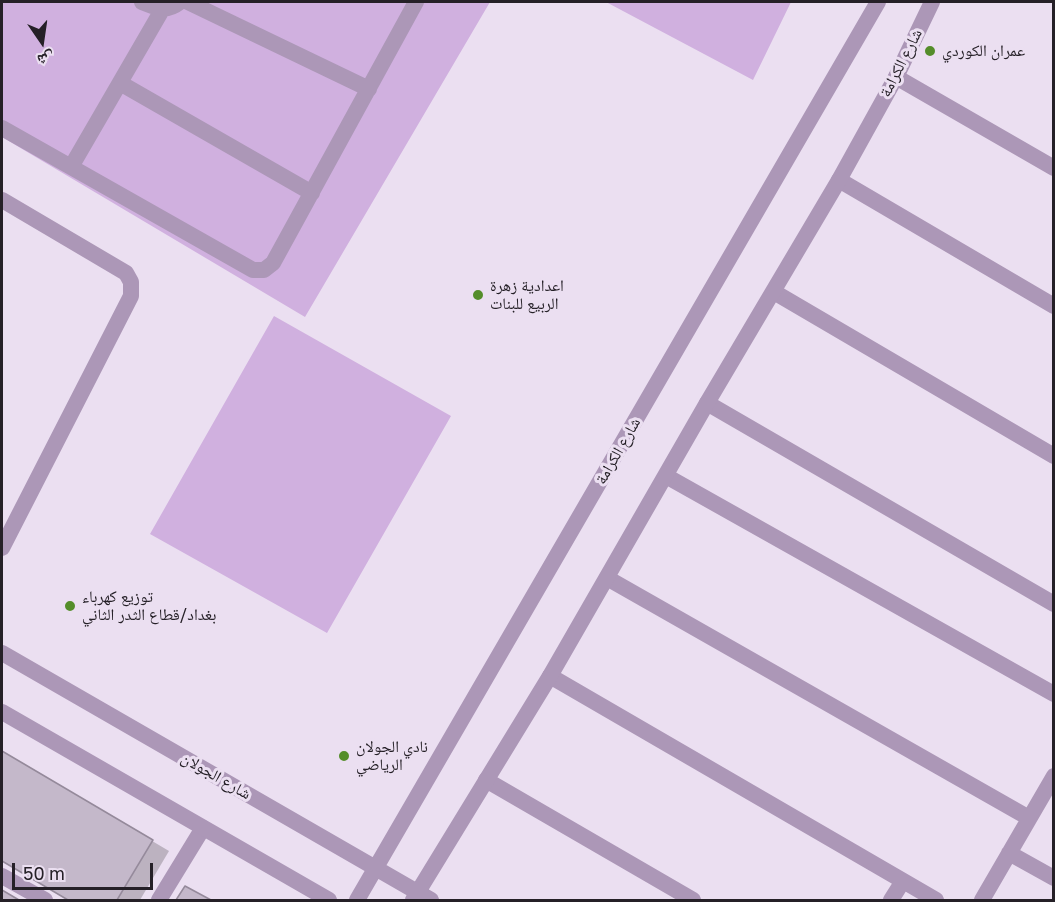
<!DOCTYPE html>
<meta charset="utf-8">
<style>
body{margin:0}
#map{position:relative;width:1055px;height:902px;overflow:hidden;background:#ebdff1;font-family:"Golos Text","Noto Naskh Arabic",sans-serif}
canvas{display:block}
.frame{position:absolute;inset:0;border:3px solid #252027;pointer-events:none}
.north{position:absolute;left:12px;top:12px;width:60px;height:60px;-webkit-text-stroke:4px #ebdff1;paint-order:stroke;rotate:167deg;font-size:16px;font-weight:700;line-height:24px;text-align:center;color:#252027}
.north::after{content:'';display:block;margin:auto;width:21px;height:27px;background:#252027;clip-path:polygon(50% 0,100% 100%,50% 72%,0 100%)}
.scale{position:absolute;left:12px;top:863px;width:141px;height:27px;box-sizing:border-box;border:3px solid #252027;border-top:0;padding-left:8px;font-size:18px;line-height:21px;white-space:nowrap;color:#252027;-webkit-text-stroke:4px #ebdff1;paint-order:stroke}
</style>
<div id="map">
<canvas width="1055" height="902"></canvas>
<div class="frame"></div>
<div class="north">ش</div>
<div class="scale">50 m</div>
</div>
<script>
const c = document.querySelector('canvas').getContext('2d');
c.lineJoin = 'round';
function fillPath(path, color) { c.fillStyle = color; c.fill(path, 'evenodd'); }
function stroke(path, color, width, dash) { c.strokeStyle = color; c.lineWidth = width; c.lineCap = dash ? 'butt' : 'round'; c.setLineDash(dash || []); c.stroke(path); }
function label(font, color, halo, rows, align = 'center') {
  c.font = font + ' "Golos Text","Noto Naskh Arabic",sans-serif'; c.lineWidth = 6; c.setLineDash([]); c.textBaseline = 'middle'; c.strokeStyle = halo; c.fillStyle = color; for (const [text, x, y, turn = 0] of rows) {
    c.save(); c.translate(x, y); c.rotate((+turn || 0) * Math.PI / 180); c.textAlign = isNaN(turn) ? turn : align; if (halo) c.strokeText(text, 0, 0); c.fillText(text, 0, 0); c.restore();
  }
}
fillPath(new Path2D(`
 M2,2H490L305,317L2,137Z
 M606,2H791L753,80Z
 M274,316L451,416L327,633L150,534Z`), '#d0b0df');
fillPath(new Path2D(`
 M2,752L169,851L140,900H71L2,860Z`), '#0003');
const building = new Path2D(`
 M2,751L153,840L117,900H68L2,861Z
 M185,886L211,900H176Z
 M2,890L19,900H2Z`);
fillPath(building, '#c4b8ca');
stroke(building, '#958a9b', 1.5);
stroke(new Path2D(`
 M142,2C157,8 166,13 180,2
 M188,2L369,89
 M896,77L1054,168
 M120,83L312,193
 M2,128L253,270H264L273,263L416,2
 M71,167L162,10
 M839,180L1054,306
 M2,200L126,273L131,282V296L2,548
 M774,292L1054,456
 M707,403L1054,604
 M666,476L1054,694
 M607,578L1029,818
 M550,676L936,900
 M486,780L693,900
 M1009,853L1054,878
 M2,876L45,900
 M159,900L203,828
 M891,900L903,881
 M982,900L1054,776`), '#ac97b7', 16);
stroke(new Path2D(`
 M2,653L431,900
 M2,712L329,900
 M357,900L878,2
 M413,900L550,676L707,403L839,180L896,77L932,2`), '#ac97b7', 16);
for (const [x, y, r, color] of [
 [930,51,6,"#548d2a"],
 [478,295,6,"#548d2a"],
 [70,606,6,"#548d2a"],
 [344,756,6,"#548d2a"]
]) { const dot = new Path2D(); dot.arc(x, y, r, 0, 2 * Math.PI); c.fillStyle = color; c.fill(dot); stroke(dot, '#ebdff1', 2); }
label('16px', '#252027', '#ebdff1', [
 ["عمران الكوردي",942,51],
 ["اعدادية زهرة",490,286],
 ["الربيع للبنات",490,304],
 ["توزيع كهرباء",82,597],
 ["بغداد/قطاع الثدر الثاني",82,615],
 ["نادي الجولان",356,747],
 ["الرياضي",356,765]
], 'left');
label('16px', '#252027', '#ebdff1', [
 ["شارع الكرامة",901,63,-63],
 ["شارع الكرامة",618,451,-60],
 ["شارع الجولان",216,776,30]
]);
</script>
